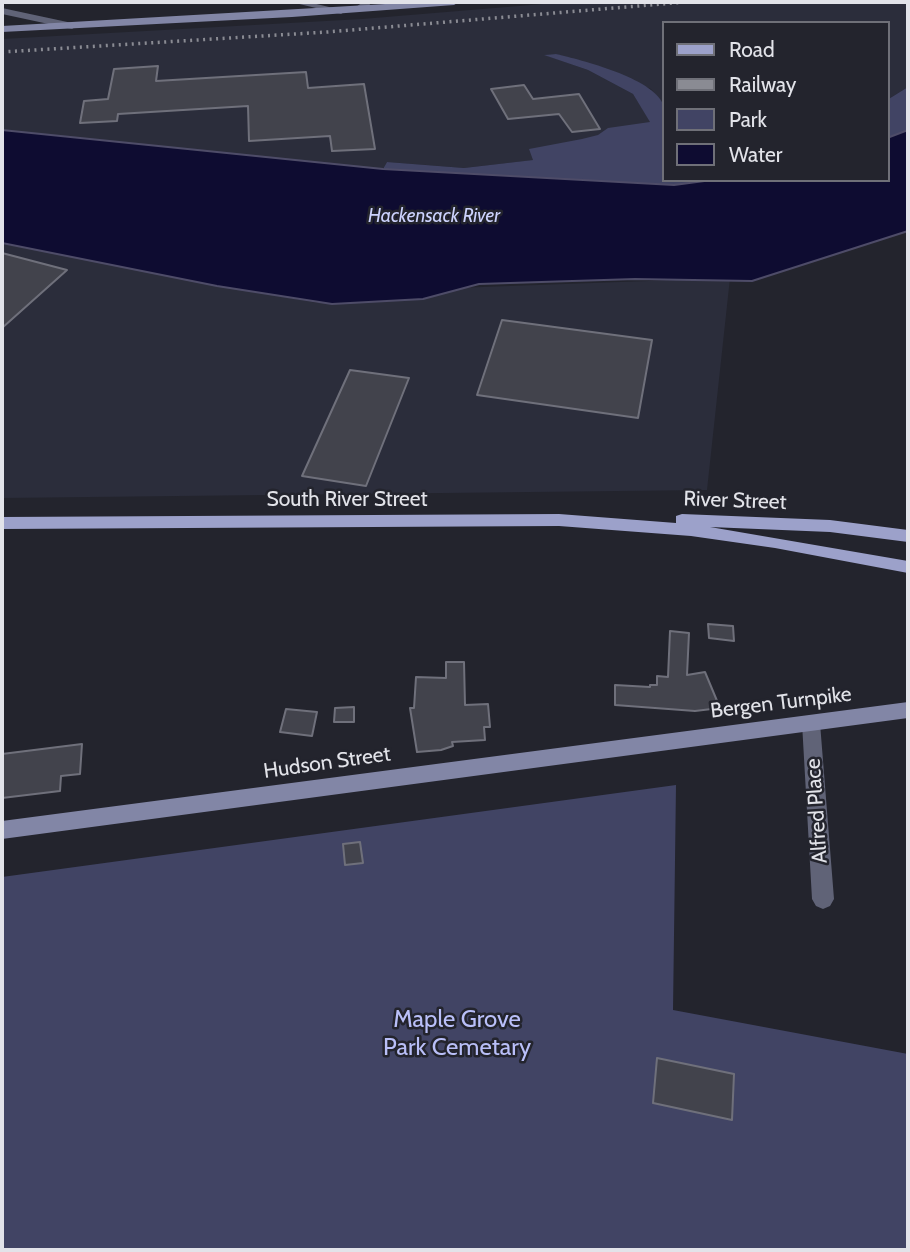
<!DOCTYPE html>
<style>
body{margin:0}
#map{position:relative;width:910px;height:1252px;overflow:hidden;background:#23242d;font-family:Cabin,sans-serif}
canvas{display:block}
.frame{position:absolute;inset:0;border:4px solid #e2e3e9;pointer-events:none}
.legend{position:absolute;left:662px;top:21px;width:228px;height:161px;box-sizing:border-box;background:#23242d;border:2px solid #6f7078;margin:0;padding:9px 12px;list-style:none;font-size:21px;color:#e2e3e9}
.legend li{display:flex;align-items:center;gap:14px;height:35px}
.legend b{width:35px;border:2px solid #6f7078}
</style>
<div id="map">
<canvas width="910" height="1252"></canvas>
<div class="frame"></div>
<ul class="legend">
<li><b style="height:9px;background:#9ca1ca"></b>Road</li>
<li><b style="height:9px;background:#8a8b93"></b>Railway</li>
<li><b style="height:19px;background:#414464"></b>Park</li>
<li><b style="height:19px;background:#0e0c31"></b>Water</li>
</ul>
</div>
<script>
const c = document.querySelector('canvas').getContext('2d');
c.lineJoin = 'round';
function fillPath(path, color) { c.fillStyle = color; c.fill(path, 'evenodd'); }
function stroke(path, color, width, dash) { c.strokeStyle = color; c.lineWidth = width; c.lineCap = dash ? 'butt' : 'round'; c.setLineDash(dash || []); c.stroke(path); }
function label(font, color, halo, rows, align = 'center') {
  c.font = font + ' Cabin,sans-serif'; c.lineWidth = 5; c.setLineDash([]); c.textBaseline = 'middle'; c.strokeStyle = halo; c.fillStyle = color; for (const [text, x, y, turn = 0] of rows) {
    c.save(); c.translate(x, y); c.rotate((+turn || 0) * Math.PI / 180); c.textAlign = isNaN(turn) ? turn : align; if (halo) c.strokeText(text, 0, 0); c.fillText(text, 0, 0); c.restore();
  }
}
fillPath(new Path2D(`
 M567,2H908V87L887,100V23H663V104L651,89L556,54L545,55L588,70L633,94L658,133L534,160L464,168L387,162L383,169L2,130V39L362,19Z
 M3,244L317,303L455,288L730,278L707,490L2,498Z`), '#2b2d3b');
fillPath(new Path2D(`
 M556,54C581,60 653,78 663,104C667,115 663,165 663,180H712L674,185L383,169L387,162L464,168L533,160L529,149L582,139L598,135L608,128L650,122L633,94L588,70L544,55Z
 M908,87V130L887,138V100Z
 M676,785L673,1010L908,1054V1250H2V877Z`), '#414464');
const water = new Path2D(`
 M2,130L383,169L674,185L712,180H887V138L908,130V231L752,281L635,279L479,284L423,299L332,304L217,286L2,243Z`);
fillPath(water, '#0e0c31');
stroke(water, '#4e4c68', 2);
const building = new Path2D(`
 M158,66L156,81L306,72L308,88L364,84L375,149L332,151L330,136L249,141L248,106L118,114L117,121L80,123L84,101L108,99L114,69Z
 M524,85L533,99L579,94L600,129L572,132L559,114L508,119L491,89Z
 M2,253L67,270L2,328Z
 M502,320L652,340L638,418L477,395Z
 M350,370L409,378L366,486L302,476Z
 M708,624L733,626L734,641L709,638Z
 M670,631L689,633L687,675L705,672L720,708L695,711L615,705V685L650,687V685H657V676L668,677Z
 M446,662H464L465,705L488,704L490,727H484L485,740L452,742L453,746L441,750L417,752L410,708H414L416,677L446,678Z
 M354,707V722H334L335,708Z
 M286,709L317,712L312,736L280,732Z
 M82,744L80,774L61,776L60,791L2,798V754Z
 M360,842L363,863L345,865L343,844Z
 M657,1058L734,1074L732,1120L653,1103Z`);
fillPath(building, '#42434c');
stroke(building, '#6f707b', 2);
fillPath(new Path2D(`
 M291,2H308L346,11L341,14Z
 M363,2H373L362,11H356V7Z
 M2,8L72,23L77,26L72,29L2,14Z
 M811,715L818,717L820,723L834,899L830,906L823,909L816,906L812,899L802,723L804,717Z`), '#606377');
fillPath(new Path2D(`
 M420,2H459L454,5L292,17L2,32V26Z
 M908,702V718L2,839V821Z`), '#8286a6');
fillPath(new Path2D(`
 M559,514L676,523V516L682,514L830,520L908,530V542L830,532L710,527L908,561V573L775,548L691,536L559,526L2,529V517Z`), '#9ca1ca');
stroke(new Path2D(`
 M2,52L327,32L686,2`), '#8a8b93', 3.5, [2, 4.5]);
label('italic 19px', '#ccd2fd', '#23242d', [
 ["Hackensack River",434,216]
]);
label('21px', '#e2e3e9', '#23242d', [
 ["South River Street",347,500],
 ["River Street",735,501,2],
 ["Bergen Turnpike",781,703,-7],
 ["Hudson Street",327,763,-8],
 ["Alfred Place",817,811,-94]
]);
label('24px', '#b9bff8', '#23242d', [
 ["Maple Grove",457,1020],
 ["Park Cemetary",457,1048]
]);
</script>
